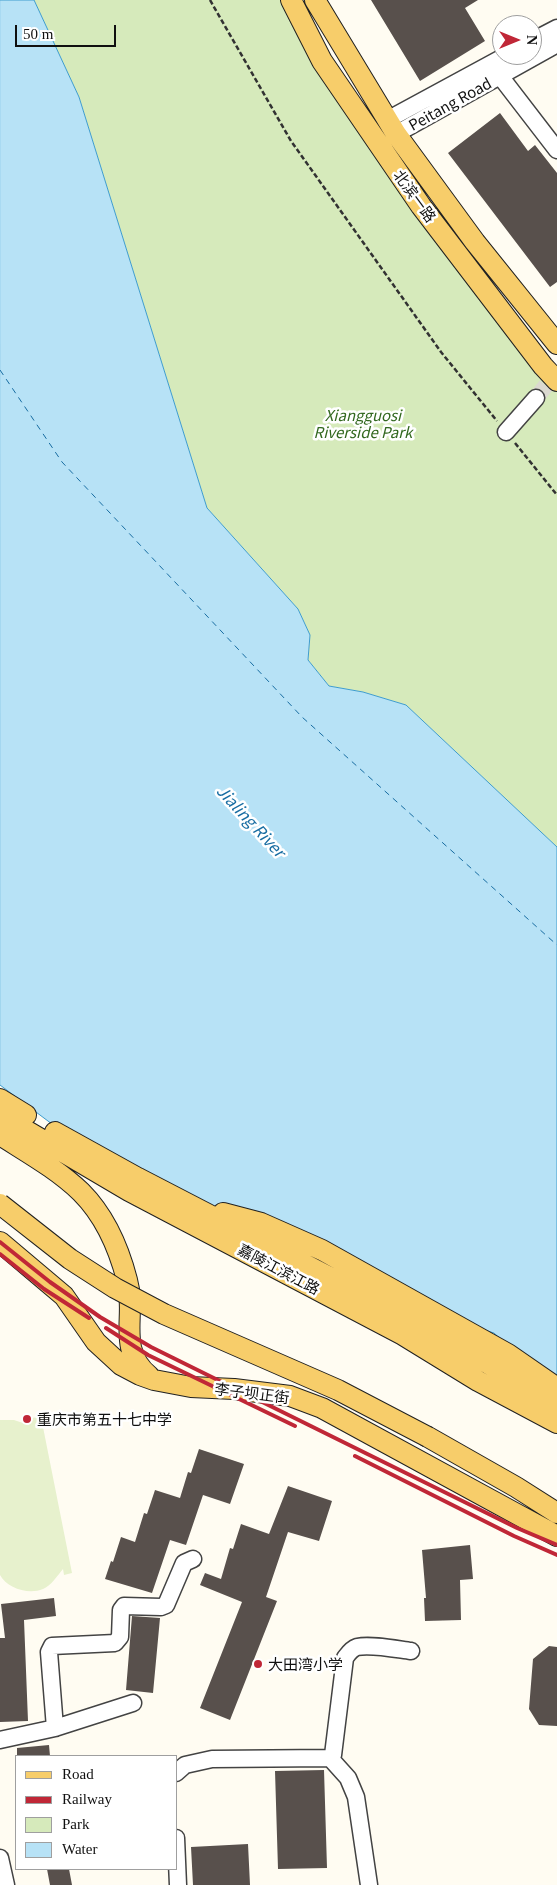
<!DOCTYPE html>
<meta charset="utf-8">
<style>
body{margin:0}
#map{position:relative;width:557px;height:1885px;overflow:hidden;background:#fffcf2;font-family:Georgia,serif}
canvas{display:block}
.legend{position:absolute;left:15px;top:1755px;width:162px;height:115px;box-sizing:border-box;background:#fff;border:1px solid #9f9f9f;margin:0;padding:6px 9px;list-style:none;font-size:15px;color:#101010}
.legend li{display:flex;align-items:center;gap:10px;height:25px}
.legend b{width:25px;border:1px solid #9f9f9f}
.north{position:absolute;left:492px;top:15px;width:50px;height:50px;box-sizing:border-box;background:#fff;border:1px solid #9f9f9f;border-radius:50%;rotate:90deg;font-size:14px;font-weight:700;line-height:20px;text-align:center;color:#101010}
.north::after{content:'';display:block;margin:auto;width:18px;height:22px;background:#c02737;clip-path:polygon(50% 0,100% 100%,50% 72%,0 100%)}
.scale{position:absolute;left:15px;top:25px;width:101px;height:22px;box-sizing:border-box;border:2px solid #101010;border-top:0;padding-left:6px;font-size:15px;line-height:18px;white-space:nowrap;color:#101010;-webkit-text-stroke:4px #fff;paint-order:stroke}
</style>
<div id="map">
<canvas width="557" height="1885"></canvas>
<ul class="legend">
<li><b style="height:6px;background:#f7cd6a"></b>Road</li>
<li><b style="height:6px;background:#c02737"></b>Railway</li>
<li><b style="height:14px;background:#d6eabb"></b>Park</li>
<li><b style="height:14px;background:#b7e2f6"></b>Water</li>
</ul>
<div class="north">N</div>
<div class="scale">50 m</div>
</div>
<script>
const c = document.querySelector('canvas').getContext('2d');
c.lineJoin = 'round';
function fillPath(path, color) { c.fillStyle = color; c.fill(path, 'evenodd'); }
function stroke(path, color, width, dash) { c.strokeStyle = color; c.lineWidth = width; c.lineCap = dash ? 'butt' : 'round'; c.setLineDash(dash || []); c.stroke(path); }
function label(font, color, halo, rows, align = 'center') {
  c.font = font + ' Georgia,"Noto Sans SC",serif'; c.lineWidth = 5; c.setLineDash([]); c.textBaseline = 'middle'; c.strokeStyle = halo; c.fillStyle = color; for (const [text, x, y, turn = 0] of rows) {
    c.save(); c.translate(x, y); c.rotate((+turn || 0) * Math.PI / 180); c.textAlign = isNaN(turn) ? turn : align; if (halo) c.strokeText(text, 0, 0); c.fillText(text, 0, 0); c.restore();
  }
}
fillPath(new Path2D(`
 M34,0H282L535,368L557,392V847L406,705L363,692L329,686L308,660L310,635L298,609L207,508L79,97Z`), '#d6eabb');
fillPath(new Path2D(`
 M41,1417L72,1573L64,1575L63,1569C57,1576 51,1586 43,1589C28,1595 7,1588 0,1575V1420H14L29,1425L30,1418Z`), '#e7f1cd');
const water = new Path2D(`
 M0,0H34L79,97L207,508L298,609L310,635L308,660L329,686L363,692L406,705L557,847V1391L494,1333L209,1242L0,1085Z`);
fillPath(water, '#b7e2f6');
stroke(water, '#3e9ccd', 1);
stroke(new Path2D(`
 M0,370L62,462L302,717L557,945`), '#186da2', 1, [6, 5]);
fillPath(new Path2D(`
 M371,0H478L465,8L485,41L420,81Z
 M500,113L528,151L535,145L557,173V282L550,287L448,153Z
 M199,1449L244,1464L230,1504L203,1495L186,1545L170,1540L152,1593L105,1579L111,1561L113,1562L121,1537L135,1542L144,1513L147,1514L155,1490L180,1498L188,1472L191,1473Z
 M288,1486L332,1501L319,1541L288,1532L266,1597L277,1601L230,1720L200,1708L242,1602L200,1585L205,1573L221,1579L230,1548L233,1549L241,1524L269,1534Z
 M470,1545L473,1579L460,1580L461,1620L425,1621L424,1598H426L422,1550Z
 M54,1598L56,1616L24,1620L28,1721L0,1722V1638H5L1,1604Z
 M132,1616L160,1618L153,1693L126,1690Z
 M549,1646L557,1647V1726L539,1725L529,1709L533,1659Z
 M49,1745L50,1756H17V1748Z
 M324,1770L327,1868L278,1869L275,1771Z
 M248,1844L250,1885H193L191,1847Z
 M47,1869H69L72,1885H50Z`), '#58504c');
stroke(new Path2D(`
 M536,398L557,372`), '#dbd9d0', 16, [16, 8]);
const minor = new Path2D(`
 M532,41L557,28
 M500,76L557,150
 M387,120L507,55
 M396,134L557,44
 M506,432L536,398
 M55,1728L49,1652L52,1646L115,1643L120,1637L121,1610L124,1606L161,1607L166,1605L184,1563L193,1559
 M0,1740L55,1728L133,1703
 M330,1758L348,1778L356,1797L369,1885
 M176,1773L185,1765L212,1759L330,1758L333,1755L345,1658C348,1654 351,1649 357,1647C371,1644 396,1649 411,1651
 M176,1838L178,1885
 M0,1858L6,1885`);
const major = new Path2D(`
 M291,0L322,61L421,206L543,366L557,381
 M315,0L396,134L475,242L557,344
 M0,1099L26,1115
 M0,1115L129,1191L403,1335L478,1381L557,1423
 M55,1132L138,1178L412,1320L557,1403
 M0,1135C28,1153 57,1169 81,1192C104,1215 119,1249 127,1280C137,1316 116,1348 149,1376
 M223,1213L261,1223L322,1250L508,1354L557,1388
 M0,1242L64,1296L96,1342L121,1365L140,1375L154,1380L191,1387L234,1389L290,1396L322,1408L557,1536
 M428,1437L516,1487L557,1513`);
stroke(minor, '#434343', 19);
stroke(major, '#212121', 22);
stroke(new Path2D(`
 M210,0L291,141L441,352L497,421
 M515,443L557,495`), '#323232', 2.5, [5, 2.5]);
stroke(minor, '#fff', 16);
stroke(major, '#f7cd6a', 20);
stroke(new Path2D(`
 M0,1242L50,1282L100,1317L151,1347L517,1528L557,1545
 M0,1254L44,1289L89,1318
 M106,1328L148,1355L295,1426
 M355,1456L514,1536L557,1555`), '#c02737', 4);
const majorBridge = new Path2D(`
 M0,1204L70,1259L115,1288L164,1314L338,1390L428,1437`);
stroke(majorBridge, '#212121', 22, []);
stroke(majorBridge, '#f7cd6a', 20);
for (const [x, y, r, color] of [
 [27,1419,5,"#c02737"],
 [258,1664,5,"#c02737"]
]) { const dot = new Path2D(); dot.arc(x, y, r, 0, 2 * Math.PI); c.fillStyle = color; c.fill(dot); stroke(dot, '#fff', 2); }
label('15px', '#101010', '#fff', [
 ["Peitang Road",450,104,-29],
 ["北滨一路",415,196,54],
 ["嘉陵江滨江路",279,1269,28],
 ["李子坝正街",252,1393,7]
]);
label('italic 15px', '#32681f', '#fff', [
 ["Xiangguosi",363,415],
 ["Riverside Park",363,432]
]);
label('15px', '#101010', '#fff', [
 ["重庆市第五十七中学",37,1419],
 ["大田湾小学",268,1664]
], 'left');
label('italic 16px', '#186da2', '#fff', [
 ["Jialing River",251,821,47]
]);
</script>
